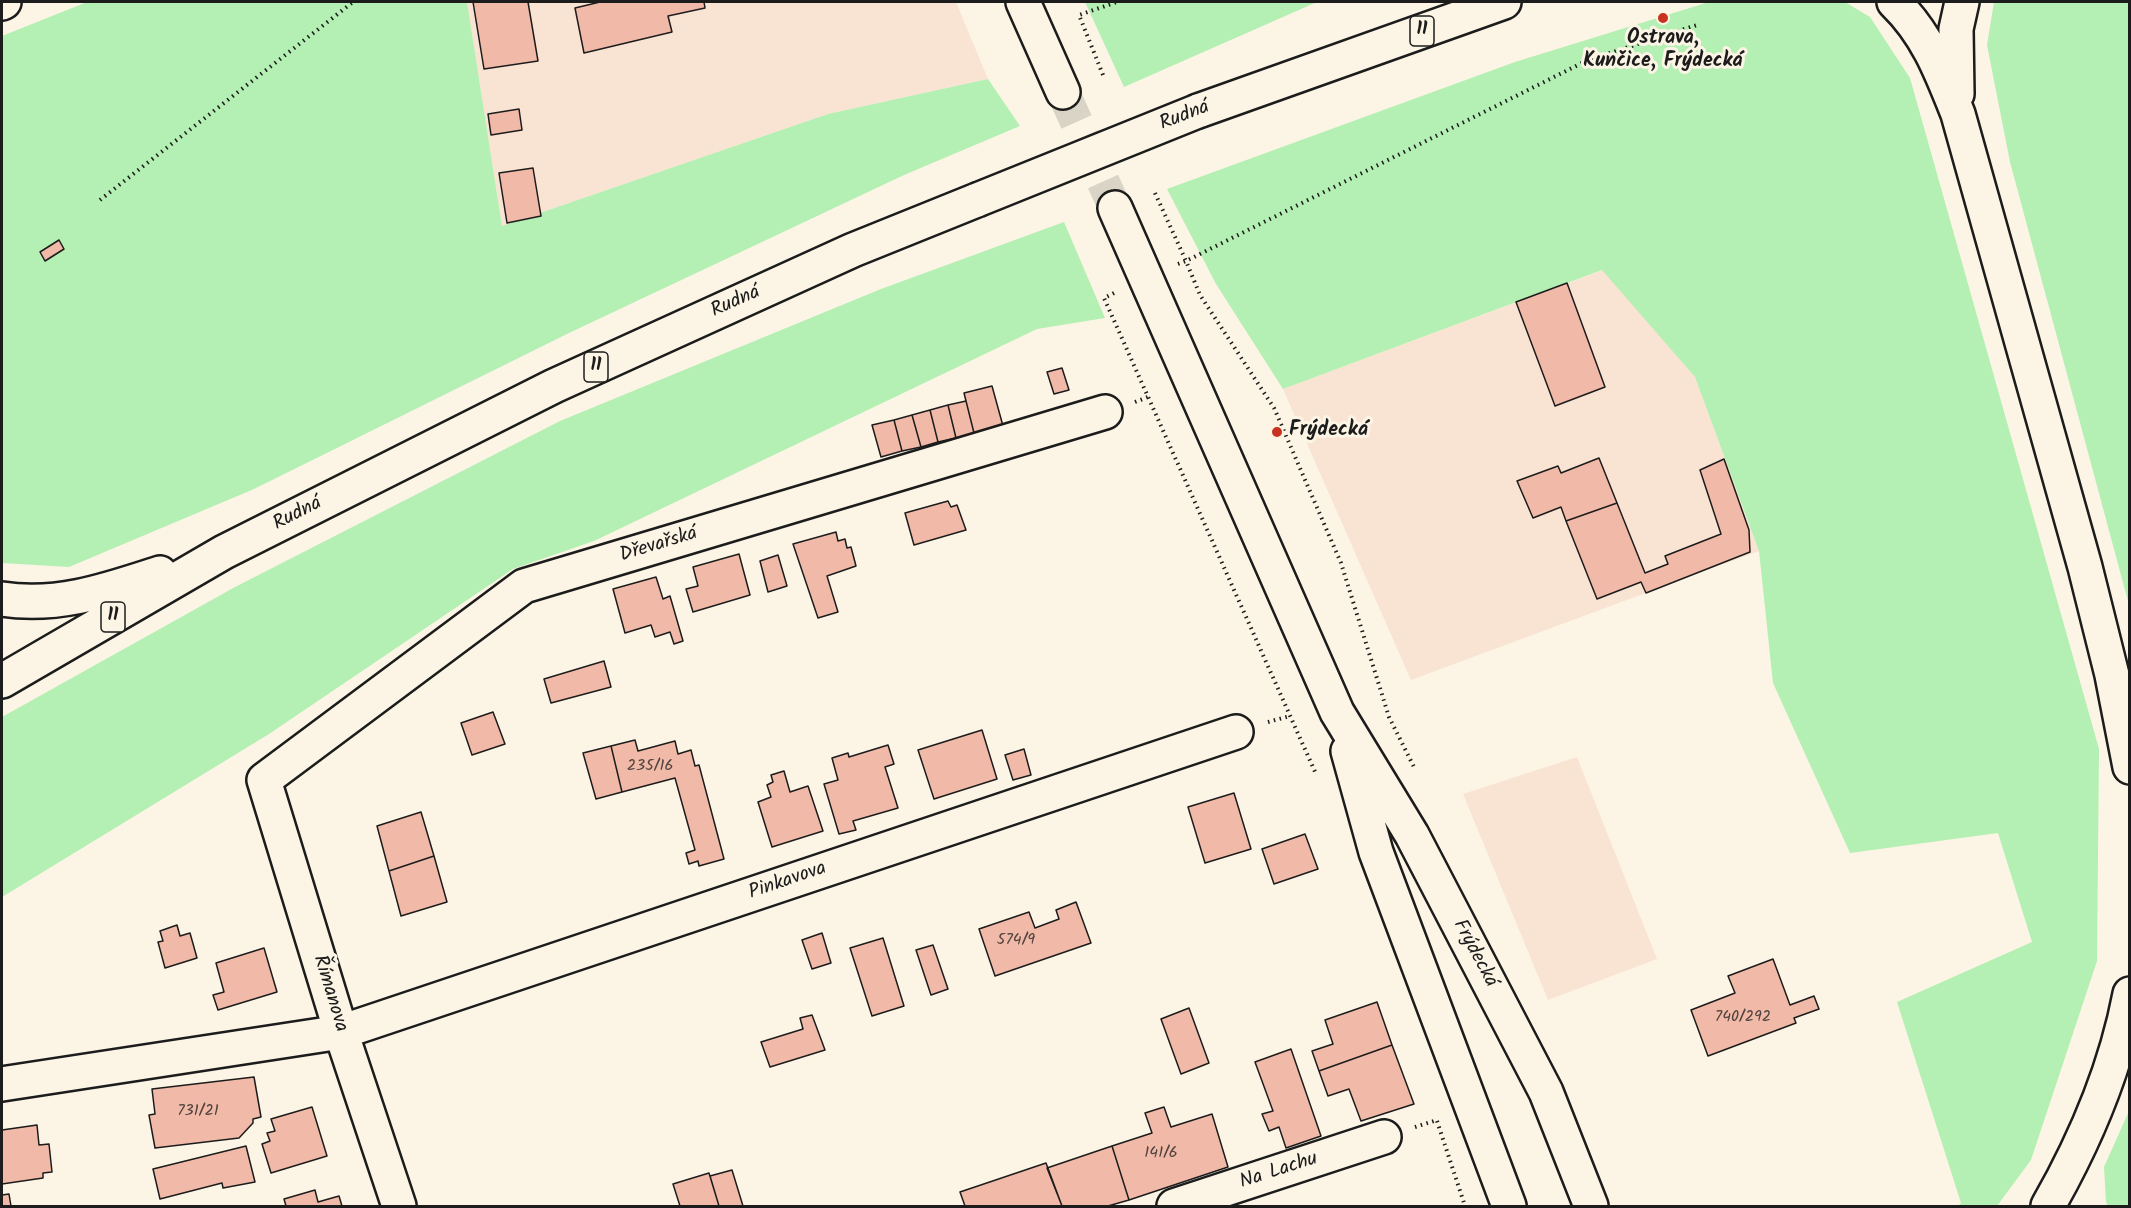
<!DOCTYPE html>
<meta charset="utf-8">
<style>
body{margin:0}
#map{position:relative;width:2131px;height:1208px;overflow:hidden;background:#fcf5e5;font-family:Kalam,sans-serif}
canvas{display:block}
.frame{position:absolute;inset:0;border:3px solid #1c1c1c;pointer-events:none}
</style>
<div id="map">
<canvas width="2131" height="1208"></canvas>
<div class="frame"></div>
</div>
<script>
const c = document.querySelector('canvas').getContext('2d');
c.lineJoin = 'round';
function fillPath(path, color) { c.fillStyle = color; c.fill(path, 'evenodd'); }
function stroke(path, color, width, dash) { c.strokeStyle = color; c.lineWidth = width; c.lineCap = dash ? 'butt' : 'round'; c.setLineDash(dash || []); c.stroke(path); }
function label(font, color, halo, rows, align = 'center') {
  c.font = font + ' Kalam,sans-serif'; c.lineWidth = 6; c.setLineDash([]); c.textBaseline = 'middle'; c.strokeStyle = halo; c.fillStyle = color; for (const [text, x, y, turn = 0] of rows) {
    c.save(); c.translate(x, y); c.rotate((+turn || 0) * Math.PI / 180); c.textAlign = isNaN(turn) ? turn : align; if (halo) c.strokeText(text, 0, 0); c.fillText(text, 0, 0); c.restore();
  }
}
fillPath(new Path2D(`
 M467,2H956L988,79L828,114L502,226Z
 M1603,270L1695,377L1759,551L1411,680L1283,389Z
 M1577,757L1657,959L1548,1000L1463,794Z`), '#f9e3d2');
fillPath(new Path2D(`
 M87,2H467L502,226L828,114L988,79L1020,126L904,175L569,333L254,489L69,567L2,563V36Z
 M1085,2H1317L1124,87Z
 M1709,2H1845L1870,17L1910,78L2099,749L2097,961L2031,1160L1997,1206H1958L1961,1203L1897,1002L2032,942L1998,833L1850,853L1773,683L1759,551L1695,377L1602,270L1283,389L1216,284L1167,189L1515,62Z
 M1994,2H2129V605L2010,162L1987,45Z
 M1064,222L1105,318L1037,329L594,541L513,569L269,734L2,897V717L235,587L560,421L881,289Z
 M2129,1111V1206H2108L2106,1202L2104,1167Z`), '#b4efb3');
const building = new Path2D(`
 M473,2H528L538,61L484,69Z
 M600,2H704L705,8L668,16L672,32L584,53L575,8Z
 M519,109L522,130L491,135L488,114Z
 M533,168L541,216L507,223L499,173Z
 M59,240L64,249L45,261L40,252Z
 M1567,283L1605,387L1555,406L1516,302Z
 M1062,368L1069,390L1054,394L1047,372Z
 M992,386L1003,426L974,433L964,393Z
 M966,401L974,433L956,438L948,405Z
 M948,405L956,438L938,442L930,410Z
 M930,410L938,442L921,447L912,415Z
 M912,415L921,447L902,451L894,420Z
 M894,420L902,451L881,457L872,425Z
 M1599,458L1617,503L1566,521L1561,507L1533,518L1517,481L1558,466L1561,473Z
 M1724,459L1749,530L1750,552L1646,593L1641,582L1597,599L1566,521L1617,503L1645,573L1668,564L1665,556L1721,534L1700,470Z
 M948,501L951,507L957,505L966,530L914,545L905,513Z
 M836,532L838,541L845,539L847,548L851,547L856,566L827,576L838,612L818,618L793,544Z
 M739,554L750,595L693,612L686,589L698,586L693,567Z
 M778,555L787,586L768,592L760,561Z
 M656,577L663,599L670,596L683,641L674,644L670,632L655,637L651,625L625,633L613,589Z
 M604,661L611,687L551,703L544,679Z
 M493,712L505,744L472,755L461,723Z
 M982,730L997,779L934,799L918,750Z
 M635,740L638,751L675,741L678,754L691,750L695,766L699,765L724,859L699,866L698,861L689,864L686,853L695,850L675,778L622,792L611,746Z
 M888,745L894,764L885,767L898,808L853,821L856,830L839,834L824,784L838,780L832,758L848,753L849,757Z
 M611,746L622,792L596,799L583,753Z
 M1024,749L1031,775L1013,780L1005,755Z
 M784,771L790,792L808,786L823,831L772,847L758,802L771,797L767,785L773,782L771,775Z
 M1234,793L1251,849L1205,863L1188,807Z
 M421,812L434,856L389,871L377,826Z
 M1305,834L1318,869L1274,884L1262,849Z
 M434,856L447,902L401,916L389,871Z
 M1076,902L1091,943L995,976L979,929L1029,912L1035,928L1059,919L1056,910Z
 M177,925L180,936L190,933L197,958L165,968L158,942L163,941L160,931Z
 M822,933L831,963L812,969L802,940Z
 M883,938L904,1006L872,1016L850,948Z
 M933,945L948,989L931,995L916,950Z
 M264,948L277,992L218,1010L213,995L224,992L216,963Z
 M1773,959L1790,1005L1814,996L1819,1009L1794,1018L1796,1023L1708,1056L1691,1010L1735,993L1728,976Z
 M1377,1002L1392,1045L1319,1071L1312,1051L1333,1044L1325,1020Z
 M1189,1008L1209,1063L1181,1074L1161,1019Z
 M812,1015L825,1050L770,1067L761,1042L803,1029L800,1018Z
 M1392,1045L1414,1104L1361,1121L1349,1089L1328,1096L1319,1071Z
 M1291,1049L1321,1136L1286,1148L1279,1127L1269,1131L1262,1114L1273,1111L1255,1062Z
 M254,1077L261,1117L253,1119V1123L239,1138L155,1148L149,1115L155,1114L152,1089Z
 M312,1107L327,1156L271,1173L262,1144L270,1141L267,1133L275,1131L271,1119Z
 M1164,1107L1171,1127L1212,1114L1228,1167L1129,1200L1112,1146L1152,1133L1145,1113Z
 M37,1125L39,1145L49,1144L52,1172L43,1173V1178L2,1184V1130Z
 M246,1146L255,1182L223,1188L222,1183L160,1199L153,1169Z
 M1112,1146L1129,1200L1108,1206H1062L1047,1168Z
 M1046,1163L1062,1206H965L960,1192Z
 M732,1170L743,1206H719L710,1176Z
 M709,1173L719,1206H680L673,1184Z
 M315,1190L318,1202L339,1196L342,1206H286L284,1199Z
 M9,1194L11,1206H2V1195Z`);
fillPath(building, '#f1b9a7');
stroke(building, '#1c1c1c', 1.5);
stroke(new Path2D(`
 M1063,92L1115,208`), '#dad4c7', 33, [33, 16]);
const minor = new Path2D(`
 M2,1084L341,1032L1236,732
 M399,1206L341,1032L264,780L524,586L1105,412
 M1174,1206L1384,1137`);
const major = new Path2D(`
 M1023,2L1063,92
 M1894,2C1927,34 1941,71 1958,114L2085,567L2112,675L2130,767
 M2,3L4,2
 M1957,94L1956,29L1962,2
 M1198,111L1504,2
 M1115,208L1337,712L1412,835L1546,1092L1591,1206
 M2,599C57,608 108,590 160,573
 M2,681L224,552L554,386L853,250L977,200
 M1348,751L1376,852L1509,1206
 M2048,1206C2085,1141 2116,1068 2130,994`);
stroke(minor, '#1c1c1c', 38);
stroke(major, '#1c1c1c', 38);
stroke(new Path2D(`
 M1103,75L1079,15L1117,2
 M1155,193L1186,261L1588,60L1697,25
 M100,200L353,2
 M1178,264L1186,261L1200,295L1274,408L1341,563L1389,717L1415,769
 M1114,293L1104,298L1316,774
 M1135,402L1148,397
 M1268,722L1290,716
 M1437,1121L1465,1206
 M1415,1127L1437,1120`), '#1c1c1c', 4, [1.5, 4.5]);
stroke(minor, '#fcf5e5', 33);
stroke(major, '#fcf5e5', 33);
const majorBridge = new Path2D(`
 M977,200L1198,111`);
stroke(majorBridge, '#1c1c1c', 38, []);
stroke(majorBridge, '#fcf5e5', 33);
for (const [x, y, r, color] of [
 [1663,18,6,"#c8321e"],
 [1277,432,6,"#c8321e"]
]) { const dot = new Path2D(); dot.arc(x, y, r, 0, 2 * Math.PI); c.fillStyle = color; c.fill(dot); stroke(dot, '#fcf5e5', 2); }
label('16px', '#51433f', null, [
 ["235/16",650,767],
 ["574/9",1016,941],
 ["740/292",1743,1018],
 ["731/21",198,1112],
 ["141/6",1161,1154]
]);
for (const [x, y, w] of [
 [1422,31,24],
 [596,367,24],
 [113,617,24]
]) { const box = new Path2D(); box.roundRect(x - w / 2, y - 15, w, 30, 4.5); c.fillStyle = '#fcf5e5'; c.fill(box); stroke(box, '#1c1c1c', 1.5); }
label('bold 18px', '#1c1c1c', null, [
 ["11",1422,31],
 ["11",596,367],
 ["11",113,617]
]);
label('bold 20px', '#1c1c1c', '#fcf5e5', [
 ["Ostrava,",1663,40],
 ["Kunčice, Frýdecká",1663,63],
 ["Frýdecká",1289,432,"left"]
]);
label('20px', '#1c1c1c', '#fcf5e5', [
 ["Rudná",1185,117,-21],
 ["Rudná",736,303,-24],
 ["Rudná",298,515,-27],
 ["Dřevařská",659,546,-17],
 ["Pinkavova",788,882,-19],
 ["Frýdecká",1474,954,62],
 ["Římanova",329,994,73],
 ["Na Lachu",1279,1172,-18]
]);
</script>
